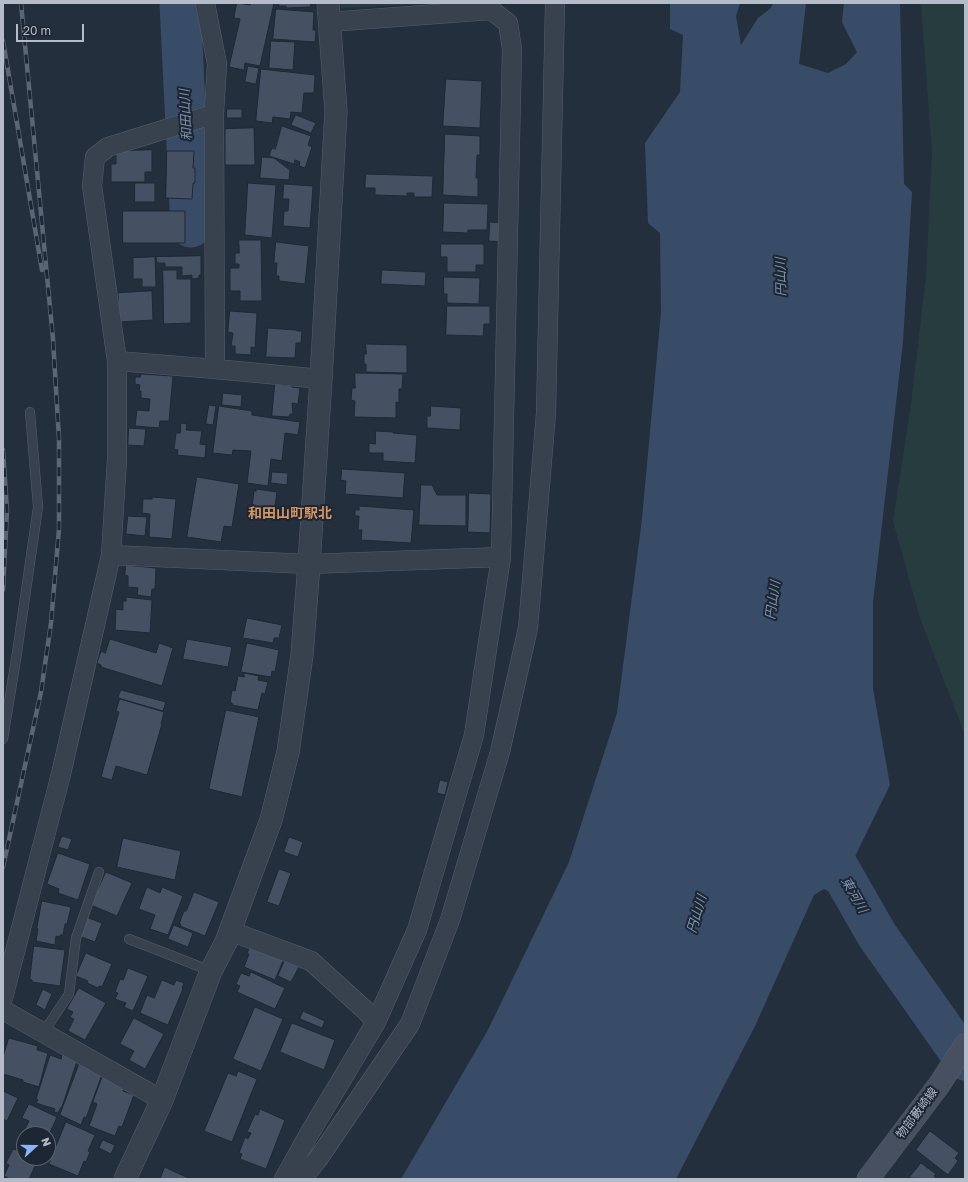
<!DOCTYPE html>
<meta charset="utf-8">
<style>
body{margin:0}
#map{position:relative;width:968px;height:1182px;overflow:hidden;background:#242f3e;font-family:"Golos Text",sans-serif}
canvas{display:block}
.frame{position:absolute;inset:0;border:4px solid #b4bcc9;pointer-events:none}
.north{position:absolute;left:16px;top:1126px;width:40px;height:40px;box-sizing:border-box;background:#1d2633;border:1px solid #59626f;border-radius:50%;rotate:69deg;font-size:11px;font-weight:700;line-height:16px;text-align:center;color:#b4bcc9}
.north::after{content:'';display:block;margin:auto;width:14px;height:18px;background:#8ab4f8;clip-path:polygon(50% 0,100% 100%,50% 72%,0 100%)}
.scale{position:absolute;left:16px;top:24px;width:68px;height:18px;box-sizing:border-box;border:2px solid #b4bcc9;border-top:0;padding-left:5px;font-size:12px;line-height:14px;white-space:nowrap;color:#b4bcc9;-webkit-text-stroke:3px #1d2633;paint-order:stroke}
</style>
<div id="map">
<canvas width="968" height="1182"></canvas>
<div class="frame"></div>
<div class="north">N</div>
<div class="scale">20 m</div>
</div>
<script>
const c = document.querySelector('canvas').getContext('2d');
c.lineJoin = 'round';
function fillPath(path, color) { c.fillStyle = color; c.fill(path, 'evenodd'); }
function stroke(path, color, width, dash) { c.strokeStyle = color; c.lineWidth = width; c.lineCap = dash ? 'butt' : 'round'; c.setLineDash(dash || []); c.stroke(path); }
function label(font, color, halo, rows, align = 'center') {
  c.font = font + ' "Golos Text","Noto Sans JP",sans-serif'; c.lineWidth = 4; c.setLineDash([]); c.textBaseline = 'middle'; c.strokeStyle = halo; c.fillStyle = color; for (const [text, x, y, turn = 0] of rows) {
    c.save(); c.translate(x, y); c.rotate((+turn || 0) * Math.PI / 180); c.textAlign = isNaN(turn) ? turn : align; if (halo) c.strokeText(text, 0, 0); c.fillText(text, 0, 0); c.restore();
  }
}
fillPath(new Path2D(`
 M340,3H442L341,8Z
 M921,3H965V735L920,618L893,521L911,404L926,276L932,153Z`), '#263c3f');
fillPath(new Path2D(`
 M670,3H740L736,16L741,45L758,18L771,8L773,3H806L799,64L828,73L846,64L857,52L842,22L844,3H900L904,184L912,192L903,342L873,602V689L890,785L836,895L824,889L814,895L755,1026L676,1179H401L488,1030L569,862L617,713L642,519L661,312L660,233L648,223L645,143L680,92L683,35L670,29Z`), '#394c67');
stroke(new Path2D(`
 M180,3L191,227
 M817,830L877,935L965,1060`), '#394c67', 41);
const building = new Path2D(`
 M237,3L250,5L251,3H274L260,66L245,63L244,70L229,67L240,19L234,18Z
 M279,3H310L311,7L286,8V6H279Z
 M276,9L314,12L313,30H316L315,42L273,39Z
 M271,41L295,42L293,70L269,68Z
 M248,66L259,68L256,84L245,82Z
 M261,69L315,75L314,93H304L302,113L291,112L290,119L273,117L272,123L256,121Z
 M446,79L482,81L480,128L443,126Z
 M227,109H242V118H227Z
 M296,115L316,123L311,133L291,125Z
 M282,126L311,136L308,145L312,147L305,168L299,166L300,162L295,160L294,164L269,156L272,148L275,149Z
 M254,128L255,165H225V129Z
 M445,134L480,136V155H477L476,178H478V197L443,195Z
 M152,150V172H145V182H111V164H116V151Z
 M167,151H194L193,168H195V183H193L192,199L166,198Z
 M262,157L274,158L290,170L289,180L260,178Z
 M366,174L433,176L432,197H414V193H407V196L375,195V188H365Z
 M135,183H155V202H135Z
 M248,183L276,185L272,238L245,235Z
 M284,184L313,186L310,228L283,226L284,211H288L289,199H283Z
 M444,203L488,204L487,230H468V233L443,232Z
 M123,211H185V243H123Z
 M490,222L504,223L503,242L489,241Z
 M239,240H261L262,301H240V291H230V268H239V264H235V253H239Z
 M276,242L309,246L305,284L279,281V276H276L277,263H274Z
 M441,244H484V265H476V272H447V257H441Z
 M201,256V275H199V278L192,279V275L182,276V267H165V263H157L156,257Z
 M155,257L156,287H142V279H133V258Z
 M163,270H177V279H191V323L164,324Z
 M382,270L426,272L425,286L381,284Z
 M444,277L480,278L479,304L447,303V294H444Z
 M152,291L153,320L119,322L118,293Z
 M447,306H490V324H484L483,336L446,335Z
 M230,311L257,313L255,348L251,347V355L235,354V346H231L233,333L228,332Z
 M268,328L296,330L297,331H302L301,343H296L295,358L266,357Z
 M366,344L407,345V373L366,372V364H364V354H366Z
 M355,373L403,374L402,389H399V403L396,402V418L354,417L355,401L351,400L352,388H355Z
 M141,374L173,376L169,421H160L159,428L135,426L137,410L149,411L150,399L141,398V391H139L140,385L135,384V377H140Z
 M275,384L292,386V387L300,388L298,404L292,403L293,414H290L289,417L272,416Z
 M223,393L242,395L241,407L222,405Z
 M209,405L216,406L213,425L206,424Z
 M219,406L252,411V415L300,422L298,435L285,433L282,461L271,459L268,486L247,483L251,451L233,450L232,455L213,453Z
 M431,406L461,408L460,430L427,428V416H430Z
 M181,423L187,424L186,430L202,431L200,444L206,445L205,458L177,455L178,450L174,449L176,433H180Z
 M129,428L146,429L144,446L128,445Z
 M376,431L393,432V433L417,435L415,463L383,461V453H369V443L375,444Z
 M342,469L405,473L403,498L345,494L346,481L341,480Z
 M272,472L288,473L287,485L271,483Z
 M197,477L239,484L232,527L224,526L221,542L187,537Z
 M421,485H432L437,495H466V526L419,525Z
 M256,489L277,492L274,513L253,510L254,508L252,507L254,491H256Z
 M469,493L491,494L490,533L468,532Z
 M152,497L176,499L172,539L149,537L150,514L142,513L143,499H152Z
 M359,506L414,510L411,543L361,540L362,530H358L359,516H355V510H359Z
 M128,516L147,517L145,536L126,534Z
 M126,565L156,568L155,589H152L151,597L137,595L138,588L128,587V576L125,575Z
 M126,597L152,600L150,633L115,630L116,609L123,610V601H126Z
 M247,618L282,625L279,638H274L273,643L243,638Z
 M110,639L156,653L159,643L173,648L162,686L101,667V665L97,663L101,651L105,653Z
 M187,639L232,647L228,667L183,659Z
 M247,643L279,650L275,672L272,671L271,677L241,672Z
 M244,673L259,676L258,680L268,682L265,694L262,693L258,710L232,705V703H230L232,690L235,691L238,676L244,677Z
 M121,690L166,702L163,711L118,698Z
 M120,699L164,712L161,724H162L147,775L116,766L112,780L101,777L119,712L116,711Z
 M226,710L259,717L242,797L209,789Z
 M440,780L448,782L445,795L437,793Z
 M62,836L72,839L68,850L58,847Z
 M289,837L303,842L298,857L284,852Z
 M123,838L181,851L175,880L117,867Z
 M58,853L90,864L78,900L58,893L59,889L47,884Z
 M279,869L291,873L279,906L267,902Z
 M106,872L132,883L117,916L91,905Z
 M147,887L160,893L162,887L183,896L168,935L150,929L155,915L139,909Z
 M194,892L219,902L205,936L180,926L181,924H179L184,911H186Z
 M42,901L71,907L67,924H65L63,935H60V937L56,936L55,945L36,941L38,929L37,928Z
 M86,917L102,923L95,942L79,936Z
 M174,925L193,933L188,947L168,939Z
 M251,945L285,956L275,980L244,967L249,954H247Z
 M34,946L65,950L60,986L32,982V980L30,979Z
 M86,953L112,964L102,987L99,986L98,988L87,983L88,981L76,976Z
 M285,960L299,967L291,982L278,976Z
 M128,968L148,976L133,1011L124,1007L126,1003L115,999L118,993L115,992L120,979L123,980Z
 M251,972L285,988L275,1009L237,992L240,986L236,984L241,973L249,976Z
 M162,980L174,985L176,980L184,983L182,988L183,989L168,1025L140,1013L147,995L154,998Z
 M79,988L106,1003L85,1040L68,1031L74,1019L70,1017L73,1012L67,1009Z
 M43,989L52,994L45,1010L36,1005Z
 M255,1007L283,1019L261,1071L233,1059Z
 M303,1011L325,1021L322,1028L300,1019Z
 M134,1018L164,1034L145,1069L129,1060L134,1051L120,1044Z
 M292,1023L335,1040L324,1070L280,1052Z
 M9,1038L38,1046L37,1050L48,1053L39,1087L23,1082V1080L3,1074V1057Z
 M62,1053L78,1058L62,1107H61L58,1113L54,1112L55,1109L36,1103L38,1100L36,1099L50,1055L61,1059Z
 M81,1059L103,1072L86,1118L84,1117L81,1125L60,1115Z
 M238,1071L257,1079L232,1142L204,1131L228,1073L236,1076Z
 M103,1075L125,1084L123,1091L134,1095L122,1127L119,1126L115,1136L89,1126L97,1104L93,1102Z
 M3,1091L18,1098L7,1121L3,1119Z
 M29,1104L57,1117L48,1137V1134H24V1143L20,1141V1139H19L22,1130L24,1131L29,1121L22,1118Z
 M260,1109L285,1120L266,1169L240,1159L242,1154L239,1153L245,1137L248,1139L251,1133L247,1132L255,1114L258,1115Z
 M66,1122L95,1135L88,1151L90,1152L86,1162L84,1161L78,1176L49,1164Z
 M930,1131L959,1153L955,1158L958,1161L948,1175L916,1150Z
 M103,1140L115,1145L111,1154L99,1148Z
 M18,1146L24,1149V1158H39L29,1179H10L4,1176L9,1165L6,1163L13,1149L16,1150Z
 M921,1163L936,1174L934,1176L937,1179L909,1178Z
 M165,1167L175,1172L191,1179H160Z`);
fillPath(building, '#455162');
stroke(building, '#1f2835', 1);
const service = new Path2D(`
 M3,739L17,653L38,507L30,412
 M129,939L211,971
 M43,1033L69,994L76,938L99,872`);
const minor = new Path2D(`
 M117,361L215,369L214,114L217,64L205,3
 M215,369L321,379
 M111,555L309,564L501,557
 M230,931L311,961L365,1010L376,1022
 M3,998L61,774L111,555L117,459V361L92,186L95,157L108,147L214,114
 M3,1010L162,1100
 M284,1179L309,1134L376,1022L417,930L474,735L501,557L512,49L508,23L491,10L329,22
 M302,1179L318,1159L410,1024L450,920L500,752L528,628L546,413L555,3`);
const tertiary = new Path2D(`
 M125,1179L162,1100L211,971L226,942L271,820L288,752L302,655L309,564L321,379L336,111L328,3`);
const secondary = new Path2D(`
 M868,1179L939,1085L965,1045`);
stroke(service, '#565f6c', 10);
stroke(minor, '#565f6c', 20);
stroke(tertiary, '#565f6c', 23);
stroke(secondary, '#565f6c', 23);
stroke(service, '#38414e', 9);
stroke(minor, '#38414e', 19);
stroke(tertiary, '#38414e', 22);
stroke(secondary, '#465061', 22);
const rail = new Path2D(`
 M3,41L42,270
 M3,450L7,510L3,590
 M3,867L41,692L51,623L59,529V439L53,339L21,3`);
stroke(rail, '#5a6575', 4.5);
stroke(rail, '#1d2633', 3, [9]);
label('12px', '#b4bcc9', '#1d2633', [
 ["物部藪崎線",917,1113,-53]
]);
label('italic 13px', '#7c92b1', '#1d2633', [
 ["和田山川",186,115,-93],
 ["円山川",781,277,-91],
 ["円山川",773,600,-82],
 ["東河川",854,895,60],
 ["円山川",697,914,-73]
]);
label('bold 14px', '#d59563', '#1d2633', [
 ["和田山町駅北",290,514]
]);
</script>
